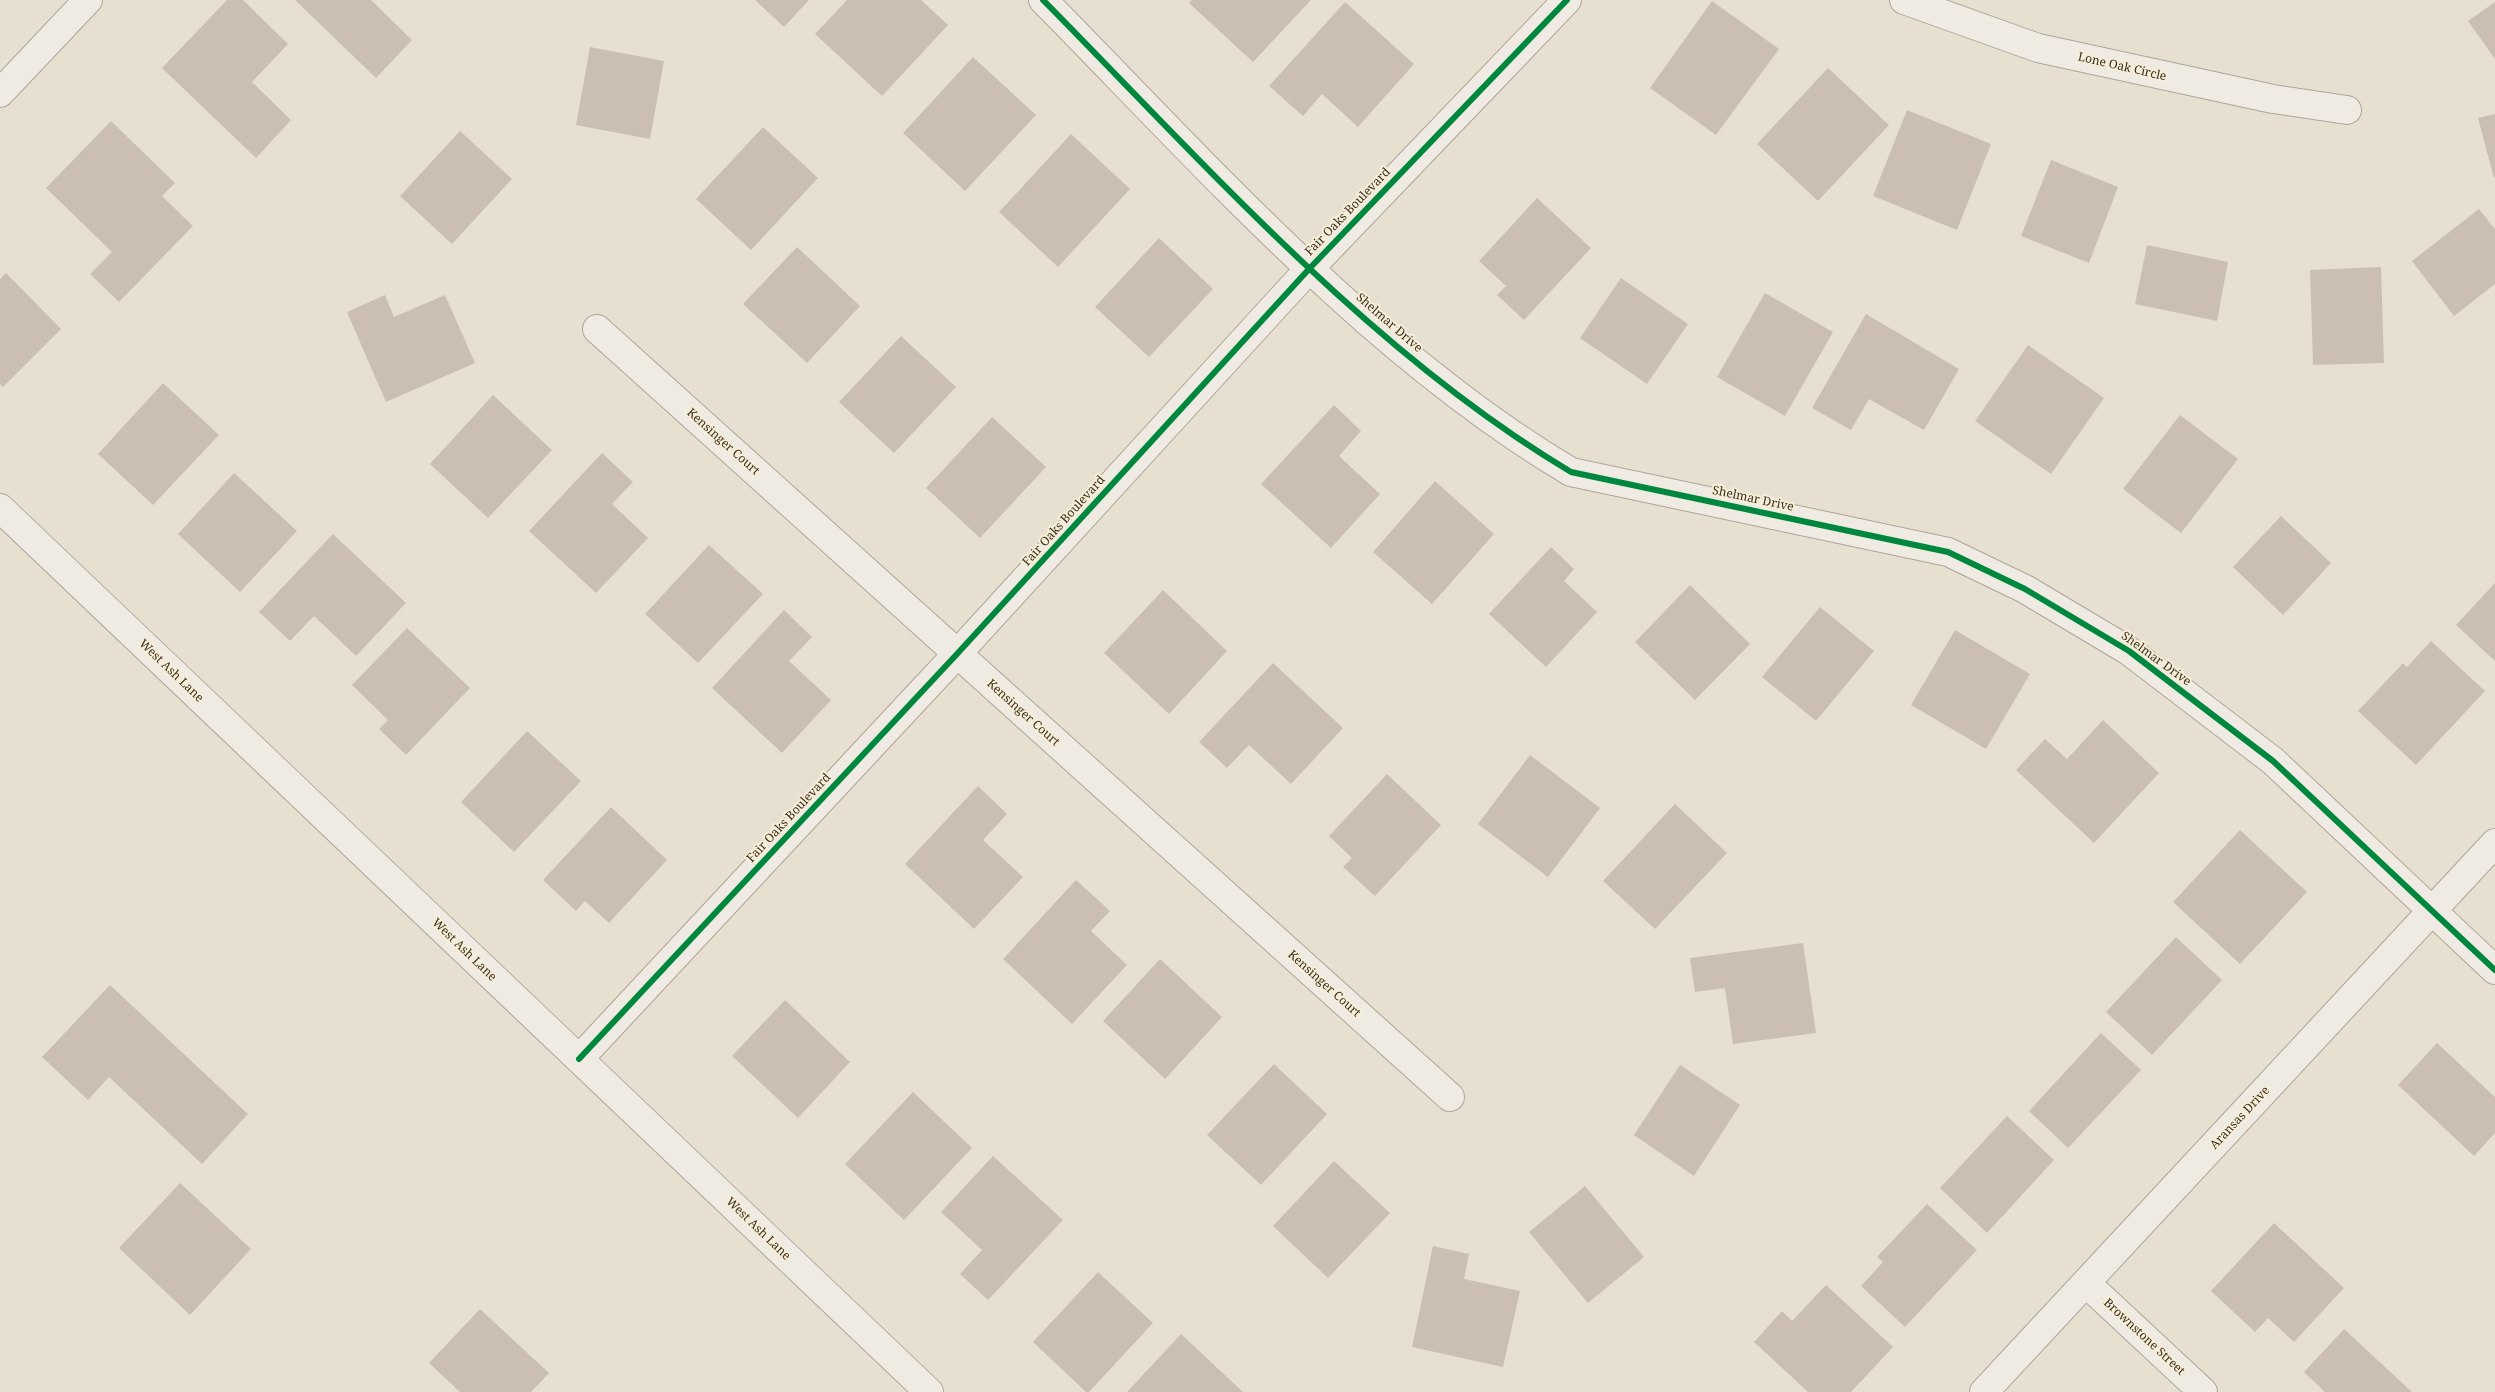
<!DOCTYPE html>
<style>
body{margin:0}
canvas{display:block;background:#e7e0d1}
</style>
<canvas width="2495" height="1392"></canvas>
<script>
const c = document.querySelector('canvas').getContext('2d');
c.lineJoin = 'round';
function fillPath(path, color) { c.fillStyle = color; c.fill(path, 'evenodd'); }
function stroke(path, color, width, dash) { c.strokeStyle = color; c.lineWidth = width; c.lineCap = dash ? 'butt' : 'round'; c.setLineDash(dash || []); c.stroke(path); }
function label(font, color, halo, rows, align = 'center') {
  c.font = font + ' "Noto Serif",serif'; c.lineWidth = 4; c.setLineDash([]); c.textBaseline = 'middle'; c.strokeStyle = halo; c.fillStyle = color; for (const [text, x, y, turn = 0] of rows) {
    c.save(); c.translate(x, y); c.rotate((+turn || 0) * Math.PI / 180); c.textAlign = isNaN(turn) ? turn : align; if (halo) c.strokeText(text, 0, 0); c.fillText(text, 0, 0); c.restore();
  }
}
fillPath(new Path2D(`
 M227,0H243L288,44L252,82L291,120L256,158L162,68Z
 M295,0H371L412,40L376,78Z
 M755,0H809L784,27Z
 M847,0H921L948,25L882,96L815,34Z
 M1192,0H1311L1253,62L1189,3Z
 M1712,1L1779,49L1716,135L1650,88Z
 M1345,2L1414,64L1358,127L1322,94L1303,116L1269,86Z
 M2495,2V59L2468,21Z
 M590,47L664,61L650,139L576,125Z
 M973,57L1036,115L965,191L903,133Z
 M1828,68L1889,125L1818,201L1757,144Z
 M1907,110L1991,144L1957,230L1873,196Z
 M2495,114V177L2494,178L2478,118Z
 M111,121L175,183L162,196L193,226L119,302L90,274L112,252L46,188Z
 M763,127L818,178L751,250L696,199Z
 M460,131L512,179L452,244L400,196Z
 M1071,134L1130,189L1058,267L999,212Z
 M2051,160L2118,187L2089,263L2021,236Z
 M1537,198L1591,248L1524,320L1497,295L1506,286L1479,261Z
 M2479,209L2495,229V284L2454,316L2412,261Z
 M1159,238L1213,289L1149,357L1095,307Z
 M2147,245L2228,262L2217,321L2135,304Z
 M797,247L860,306L807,363L743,304Z
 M2381,267L2384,363L2313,365L2310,270Z
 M6,273L61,329L3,387L0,384V279Z
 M1621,278L1688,324L1647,384L1580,338Z
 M1765,293L1833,332L1785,416L1717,377Z
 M385,295L394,317L445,295L475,363L386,402L347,312Z
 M1866,314L1959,369L1924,430L1869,399L1851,430L1812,408Z
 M901,336L956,387L894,453L839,402Z
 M2028,345L2104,398L2051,474L1975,421Z
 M163,383L219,435L153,505L98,454Z
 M493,395L552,450L488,518L430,464Z
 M1334,405L1361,431L1339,456L1380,494L1331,548L1261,484Z
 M2180,415L2238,459L2181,533L2123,489Z
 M992,417L1046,467L980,538L926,488Z
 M602,453L633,482L612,504L648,538L596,593L529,531Z
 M234,473L297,531L240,592L178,534Z
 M1435,481L1494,534L1432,604L1373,552Z
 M2281,516L2331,563L2283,615L2233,567Z
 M333,534L406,603L356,656L314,616L290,641L259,612Z
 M709,545L763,594L698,663L645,614Z
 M1551,547L1574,569L1564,581L1597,612L1546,667L1489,614Z
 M2495,583V661L2456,625Z
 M1690,585L1750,644L1695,700L1635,642Z
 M1163,590L1227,651L1169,714L1104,653Z
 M1820,607L1874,651L1816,721L1762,677Z
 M784,610L812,637L789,661L831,700L782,753L712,688Z
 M407,628L470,688L406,755L379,729L388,720L352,685Z
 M1955,630L2030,674L1986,749L1911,705Z
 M2431,641L2485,691L2416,765L2358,711L2403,663L2407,667Z
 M1273,663L1343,728L1291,784L1249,745L1227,768L1199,742Z
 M2103,720L2159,773L2094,843L2016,770L2045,739L2067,759Z
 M527,731L581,781L514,852L461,802Z
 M1530,755L1600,808L1548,877L1478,824Z
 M1387,774L1441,825L1375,896L1343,867L1352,858L1329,836Z
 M978,786L1007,814L983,840L1023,877L974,929L905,864Z
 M1675,804L1727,853L1655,929L1603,881Z
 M611,807L667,860L609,923L585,901L576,911L543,880Z
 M2240,830L2307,892L2240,964L2173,902Z
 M1076,880L1110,911L1091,931L1127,965L1072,1024L1003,959Z
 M2176,937L2222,980L2152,1055L2106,1012Z
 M1803,943L1816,1033L1733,1044L1725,988L1695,992L1690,958Z
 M1160,959L1222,1017L1165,1079L1103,1021Z
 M110,985L248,1114L202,1164L109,1077L88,1100L42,1057Z
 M785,1000L850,1062L798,1118L732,1056Z
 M2101,1033L2141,1070L2068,1148L2029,1111Z
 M2437,1043L2495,1097V1133L2474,1156L2398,1085Z
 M1274,1064L1327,1114L1261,1185L1207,1135Z
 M1680,1065L1740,1105L1694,1176L1634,1135Z
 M913,1092L972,1148L904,1220L845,1164Z
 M2007,1116L2054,1160L1987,1233L1940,1188Z
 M993,1156L1063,1220L988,1300L960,1274L982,1250L941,1212Z
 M1334,1161L1390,1213L1328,1278L1273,1226Z
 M180,1183L251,1249L190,1315L119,1248Z
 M1585,1186L1644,1257L1588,1303L1529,1232Z
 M1927,1204L1977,1250L1905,1327L1861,1286L1883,1262L1877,1257Z
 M2274,1223L2344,1288L2294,1342L2268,1318L2255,1332L2211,1291Z
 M1433,1246L1469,1254L1464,1279L1520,1291L1503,1367L1412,1347Z
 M1098,1272L1153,1323L1089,1392H1086L1033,1342Z
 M1826,1285L1893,1347L1851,1392H1808L1754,1342L1782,1311L1792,1321Z
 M480,1309L549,1373L531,1392H460L429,1363Z
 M2344,1329L2412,1392H2325L2304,1372Z
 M1181,1334L1243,1392H1127Z`), '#cbbfb2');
const minor = new Path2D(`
 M1043,0C1206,165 1371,353 1571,472L1948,552L2025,589L2129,651L2273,761L2495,970
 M1904,0L2038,48L2273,99L2347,110
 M0,93L88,0
 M597,329L1450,1097
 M0,508L929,1392
 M579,1059L957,654L1309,269L1567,0
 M2086,1283L2203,1392
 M1984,1392L2495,843`);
stroke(minor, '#ada599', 30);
stroke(minor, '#efebe3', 28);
stroke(new Path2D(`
 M1043,0C1206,165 1371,353 1571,472L1948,552L2025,589L2129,651L2273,761L2495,970
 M579,1059L957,654L1309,269L1567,0`), '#00873e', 6);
label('12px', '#3d2e20', '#f7eed8', [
 ["Lone Oak Circle",2122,67,13],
 ["Fair Oaks Boulevard",1348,212,-46],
 ["Shelmar Drive",1389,323,41],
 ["Kensinger Court",723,442,42],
 ["Shelmar Drive",1753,499,12],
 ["Fair Oaks Boulevard",1064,521,-48],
 ["Shelmar Drive",2156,659,36],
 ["West Ash Lane",171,671,44],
 ["Kensinger Court",1023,713,42],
 ["Fair Oaks Boulevard",789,818,-47],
 ["West Ash Lane",464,950,44],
 ["Kensinger Court",1324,984,42],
 ["Aransas Drive",2240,1118,-47],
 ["West Ash Lane",758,1229,44],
 ["Brownstone Street",2144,1337,43]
]);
</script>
